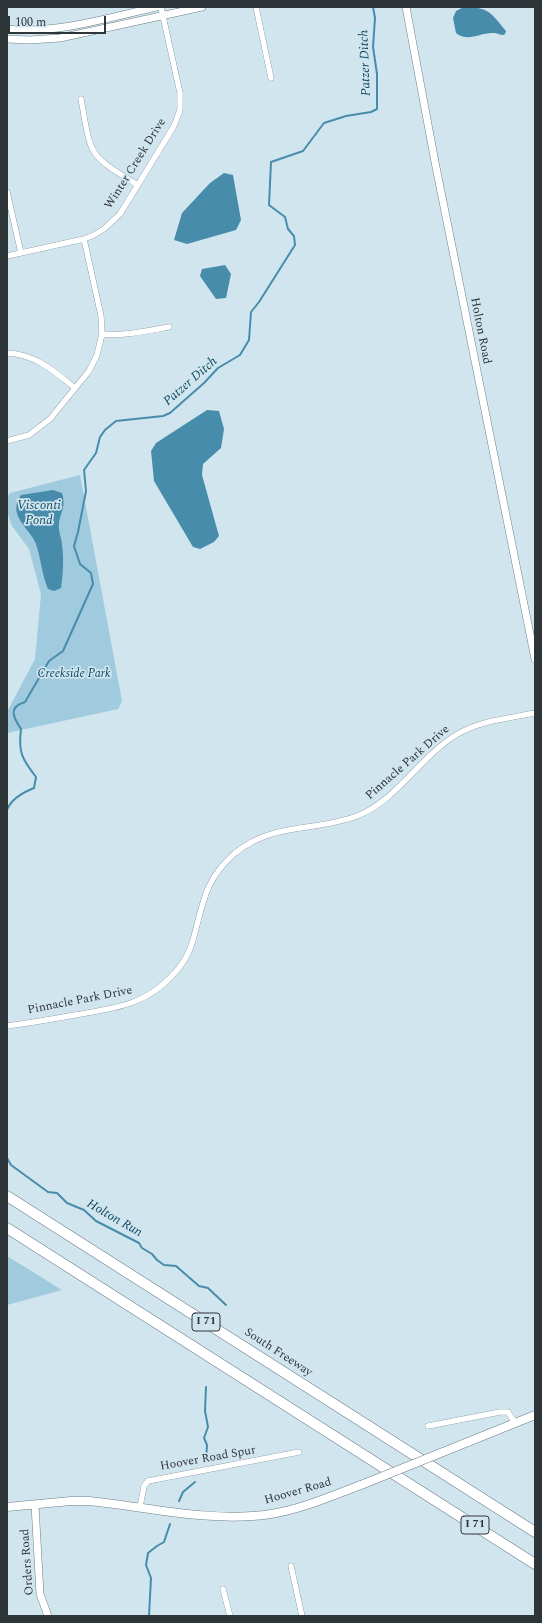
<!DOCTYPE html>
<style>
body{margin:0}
#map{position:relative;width:542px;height:1623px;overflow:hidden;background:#d1e5ef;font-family:Spectral,serif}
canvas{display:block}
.frame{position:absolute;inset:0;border:8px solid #2e3539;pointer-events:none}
.scale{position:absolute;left:8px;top:16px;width:98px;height:18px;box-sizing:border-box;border:2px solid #2e3539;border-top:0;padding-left:5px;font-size:12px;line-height:14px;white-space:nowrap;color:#2e3539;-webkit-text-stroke:3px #d1e5ef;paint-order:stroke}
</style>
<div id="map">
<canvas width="542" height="1623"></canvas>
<div class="frame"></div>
<div class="scale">100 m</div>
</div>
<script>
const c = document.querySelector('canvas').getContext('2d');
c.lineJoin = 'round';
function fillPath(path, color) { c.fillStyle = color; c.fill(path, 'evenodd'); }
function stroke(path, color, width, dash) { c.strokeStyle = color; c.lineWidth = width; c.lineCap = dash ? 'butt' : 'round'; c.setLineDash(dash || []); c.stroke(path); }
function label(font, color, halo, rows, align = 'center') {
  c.font = font + ' Spectral,serif'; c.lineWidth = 3.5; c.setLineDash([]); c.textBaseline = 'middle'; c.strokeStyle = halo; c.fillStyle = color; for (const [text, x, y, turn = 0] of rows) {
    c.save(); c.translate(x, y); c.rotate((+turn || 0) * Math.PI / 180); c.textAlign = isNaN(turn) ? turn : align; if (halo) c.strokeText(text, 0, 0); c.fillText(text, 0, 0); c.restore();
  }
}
fillPath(new Path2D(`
 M80,475L122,701L118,709L7,733V712L35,659L41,594L29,549L12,526L7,511V498L10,493Z
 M7,1256L62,1290L7,1305Z`), '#a0cade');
fillPath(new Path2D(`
 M464,7C489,7 491,13 506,31L505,34L503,35C500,35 497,33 494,33C480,32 468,43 456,33L453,18L456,11Z
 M224,173L233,175L241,220L236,230L187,244L174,240L182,213L210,183Z
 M225,265L231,274L226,298L216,299L200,276L202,269Z
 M207,410L219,411L224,429L221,448L203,464L202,475L219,536L214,542L200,549L193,547L154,481L151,451L156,443Z
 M53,490L62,493C67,510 58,513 59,529C59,534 62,539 62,545C64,559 63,574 61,588L54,591L48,589C42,575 41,559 36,544C31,529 6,516 21,495Z`), '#478dab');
stroke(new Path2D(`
 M7,810C11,799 24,792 34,788L36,777C22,759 18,752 21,729C13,717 8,707 25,702L49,661L63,651L93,584L91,573L80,564L74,546L78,532L86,491L84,470L96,453L100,437L105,430L116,421L163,416L170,413L204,383L218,368L240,355L249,340L251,312L259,302L295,245L294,236L288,229L285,217L269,205L271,162L303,151L324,123L346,116L371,112L377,109V74L373,47L375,18L373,7
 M7,1158L11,1165L48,1192L57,1193L67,1203L84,1210L96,1221L139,1243L142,1248L152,1254L157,1260L164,1265L176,1266L199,1286L208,1288L226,1305
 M206,1461L207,1445L204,1438L208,1427L205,1411L206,1387
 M179,1501L183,1492L195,1482
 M149,1616L151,1578L146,1565L148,1553L157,1546L164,1542L170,1524`), '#478dab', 2);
const minor = new Path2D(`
 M256,7L271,78
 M81,99C84,113 86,135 92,148C100,165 123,175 138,185
 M7,192L21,253
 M7,256L84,239L94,235L104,229L120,214L174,126L180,110V93L161,7
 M102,334C125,336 146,331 169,327
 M7,353C35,354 54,371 75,388
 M7,441L29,435L50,419L89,371L97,355L102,334L101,316L84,239
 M7,1026C30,1023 53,1019 75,1015C114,1008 143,1006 171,977C182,966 189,955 193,940C203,904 204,880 235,853C273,822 314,832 357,816C396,801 420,757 456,735C479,721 509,718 535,713
 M428,1426L500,1412H508L515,1423
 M140,1507L144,1486L148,1481L299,1452
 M291,1566L302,1616
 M223,1589L230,1616`);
const tertiary = new Path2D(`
 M406,7L435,162L535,659
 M7,29C57,34 108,18 156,7
 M7,39L30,40L60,38L202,7
 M35,1505L40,1594L48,1616`);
const secondary = new Path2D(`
 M453,1448L535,1415
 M7,1507L71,1501H89C148,1507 211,1523 271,1514C302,1509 331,1496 361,1485`);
const motorway = new Path2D(`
 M7,1196L535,1532
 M7,1228L535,1564`);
stroke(minor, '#6c7e87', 6);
stroke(tertiary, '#6c7e87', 8);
stroke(secondary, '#6c7e87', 9);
stroke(motorway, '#6c7e87', 11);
stroke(minor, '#fff', 5.5);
stroke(tertiary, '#fff', 7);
stroke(secondary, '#fff', 8);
stroke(motorway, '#fff', 10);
const secondaryBridge = new Path2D(`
 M361,1485L453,1448`);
stroke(secondaryBridge, '#6c7e87', 9, []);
stroke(secondaryBridge, '#fff', 8);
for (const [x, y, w] of [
 [206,1322,28],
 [475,1525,28]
]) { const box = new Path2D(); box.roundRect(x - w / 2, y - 9, w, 18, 3); c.fillStyle = '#d1e5ef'; c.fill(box); stroke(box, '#2e3539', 1); }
label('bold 11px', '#2e3539', null, [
 ["I 71",206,1322],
 ["I 71",475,1525]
]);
label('12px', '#2e3539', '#d1e5ef', [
 ["Winter Creek Drive",136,164,-58],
 ["Holton Road",480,331,79],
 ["Pinnacle Park Drive",408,763,-41],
 ["Pinnacle Park Drive",80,1001,-11],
 ["South Freeway",278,1353,33],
 ["Hoover Road Spur",208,1459,-10],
 ["Hoover Road",298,1492,-16],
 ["Orders Road",28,1562,-94]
]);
label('italic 12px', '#0b475d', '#d1e5ef', [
 ["Creekside Park",74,675]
]);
label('italic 13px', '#0f4a60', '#d1e5ef', [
 ["Patzer Ditch",366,63,-92],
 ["Patzer Ditch",191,382,-41],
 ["Visconti",39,506],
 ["Pond",39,521],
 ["Holton Run",114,1219,30]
]);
</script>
